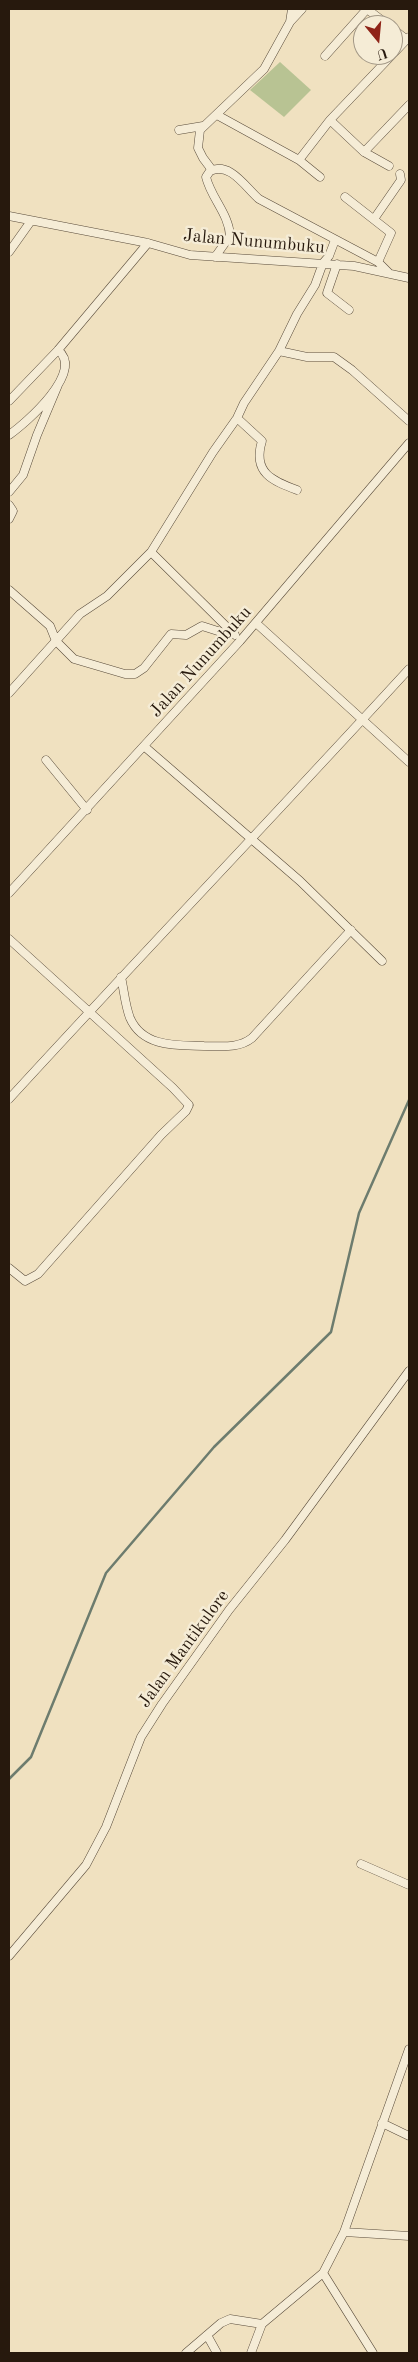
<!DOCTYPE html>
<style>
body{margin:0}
#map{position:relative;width:418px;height:2362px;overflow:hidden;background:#f0e1c0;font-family:"Old Standard TT",serif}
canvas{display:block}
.frame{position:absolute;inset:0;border:10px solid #27190d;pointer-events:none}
.north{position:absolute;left:353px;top:15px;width:50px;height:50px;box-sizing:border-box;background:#f5ecd6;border:1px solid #a39886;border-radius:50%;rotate:163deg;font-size:14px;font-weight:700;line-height:20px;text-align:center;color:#27190d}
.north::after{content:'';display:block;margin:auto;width:18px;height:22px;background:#8f2418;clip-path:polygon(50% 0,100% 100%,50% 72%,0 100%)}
</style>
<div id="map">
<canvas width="418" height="2362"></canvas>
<div class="frame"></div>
<div class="north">U</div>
</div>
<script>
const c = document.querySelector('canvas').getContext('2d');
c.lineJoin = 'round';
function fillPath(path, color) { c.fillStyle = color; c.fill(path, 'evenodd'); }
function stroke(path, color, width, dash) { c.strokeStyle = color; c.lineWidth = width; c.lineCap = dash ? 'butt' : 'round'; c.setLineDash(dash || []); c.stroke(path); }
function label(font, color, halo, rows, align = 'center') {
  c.font = font + ' "Old Standard TT",serif'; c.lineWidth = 5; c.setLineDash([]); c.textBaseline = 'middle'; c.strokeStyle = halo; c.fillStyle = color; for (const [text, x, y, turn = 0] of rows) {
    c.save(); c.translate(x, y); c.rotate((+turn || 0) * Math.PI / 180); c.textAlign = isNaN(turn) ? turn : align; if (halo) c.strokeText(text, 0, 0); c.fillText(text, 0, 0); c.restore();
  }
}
fillPath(new Path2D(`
 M280,62L311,90L284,117L250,90Z`), '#b8c393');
stroke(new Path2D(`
 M9,1779L31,1757L106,1573L214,1447L331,1332L359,1213L409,1100`), '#6d7c6e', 2.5);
const street = new Path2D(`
 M367,9L388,25
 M290,22L302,9
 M393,29L407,40
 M393,54L409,37
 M325,56L367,9
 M217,115L299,160L320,177
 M330,120L364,152L389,166
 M179,130L203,126
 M364,152L409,105
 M299,160L330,120L392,55
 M212,170L203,158L198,148L200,130L264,69L290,22L292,9
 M345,197L391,233L378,262
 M9,216L148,243L190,255L354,266L409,278
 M374,219L401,180L400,174
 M9,252L31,221
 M215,257L230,236C229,214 211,198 206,177L210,171C230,161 246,188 259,199L378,262L389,273
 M337,264L327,293L349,310
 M279,351L307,357H334L352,370L409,421
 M9,401L58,350L148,243
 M237,418L262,441C252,473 273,481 297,490
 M9,435C26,423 85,372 58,350
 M9,492L23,475L37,435L58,385
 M9,505L13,511L9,519
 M151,552L235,635
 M9,590L50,626L56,641L74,659L125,674H135L144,668L171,634L186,635L202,626L224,633H234
 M256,623L409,762
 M9,693L80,614L107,596L151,552L213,452L237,418L244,403L279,351L297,314L315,285L323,263L329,256L335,240
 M145,747L300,881L382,961
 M46,760L87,810
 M9,893L240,641L409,443
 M9,939L173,1088L189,1105L186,1111L161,1135L38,1274L25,1281L9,1268
 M121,977C124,990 125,1005 130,1018C143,1048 178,1045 204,1046C221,1046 238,1049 252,1038L351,930
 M9,1099C141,955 277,813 409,669
 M361,1864L409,1885
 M9,1956L86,1865L106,1827L141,1737L162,1704L229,1610L285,1540L409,1371
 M382,2123L409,2136
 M344,2232L409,2236
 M323,2273L373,2353
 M207,2335L217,2353
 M186,2353L221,2323L230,2319L262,2324
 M251,2353L262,2324L323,2273L344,2232L409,2049`);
stroke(street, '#594b3a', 9);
stroke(street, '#f5ecd6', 8);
label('18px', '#27190d', '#f5ecd6', [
 ["Jalan Nunumbuku",254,242,5],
 ["Jalan Nunumbuku",201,662,-48],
 ["Jalan Mantikulore",184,1649,-54]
]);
</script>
